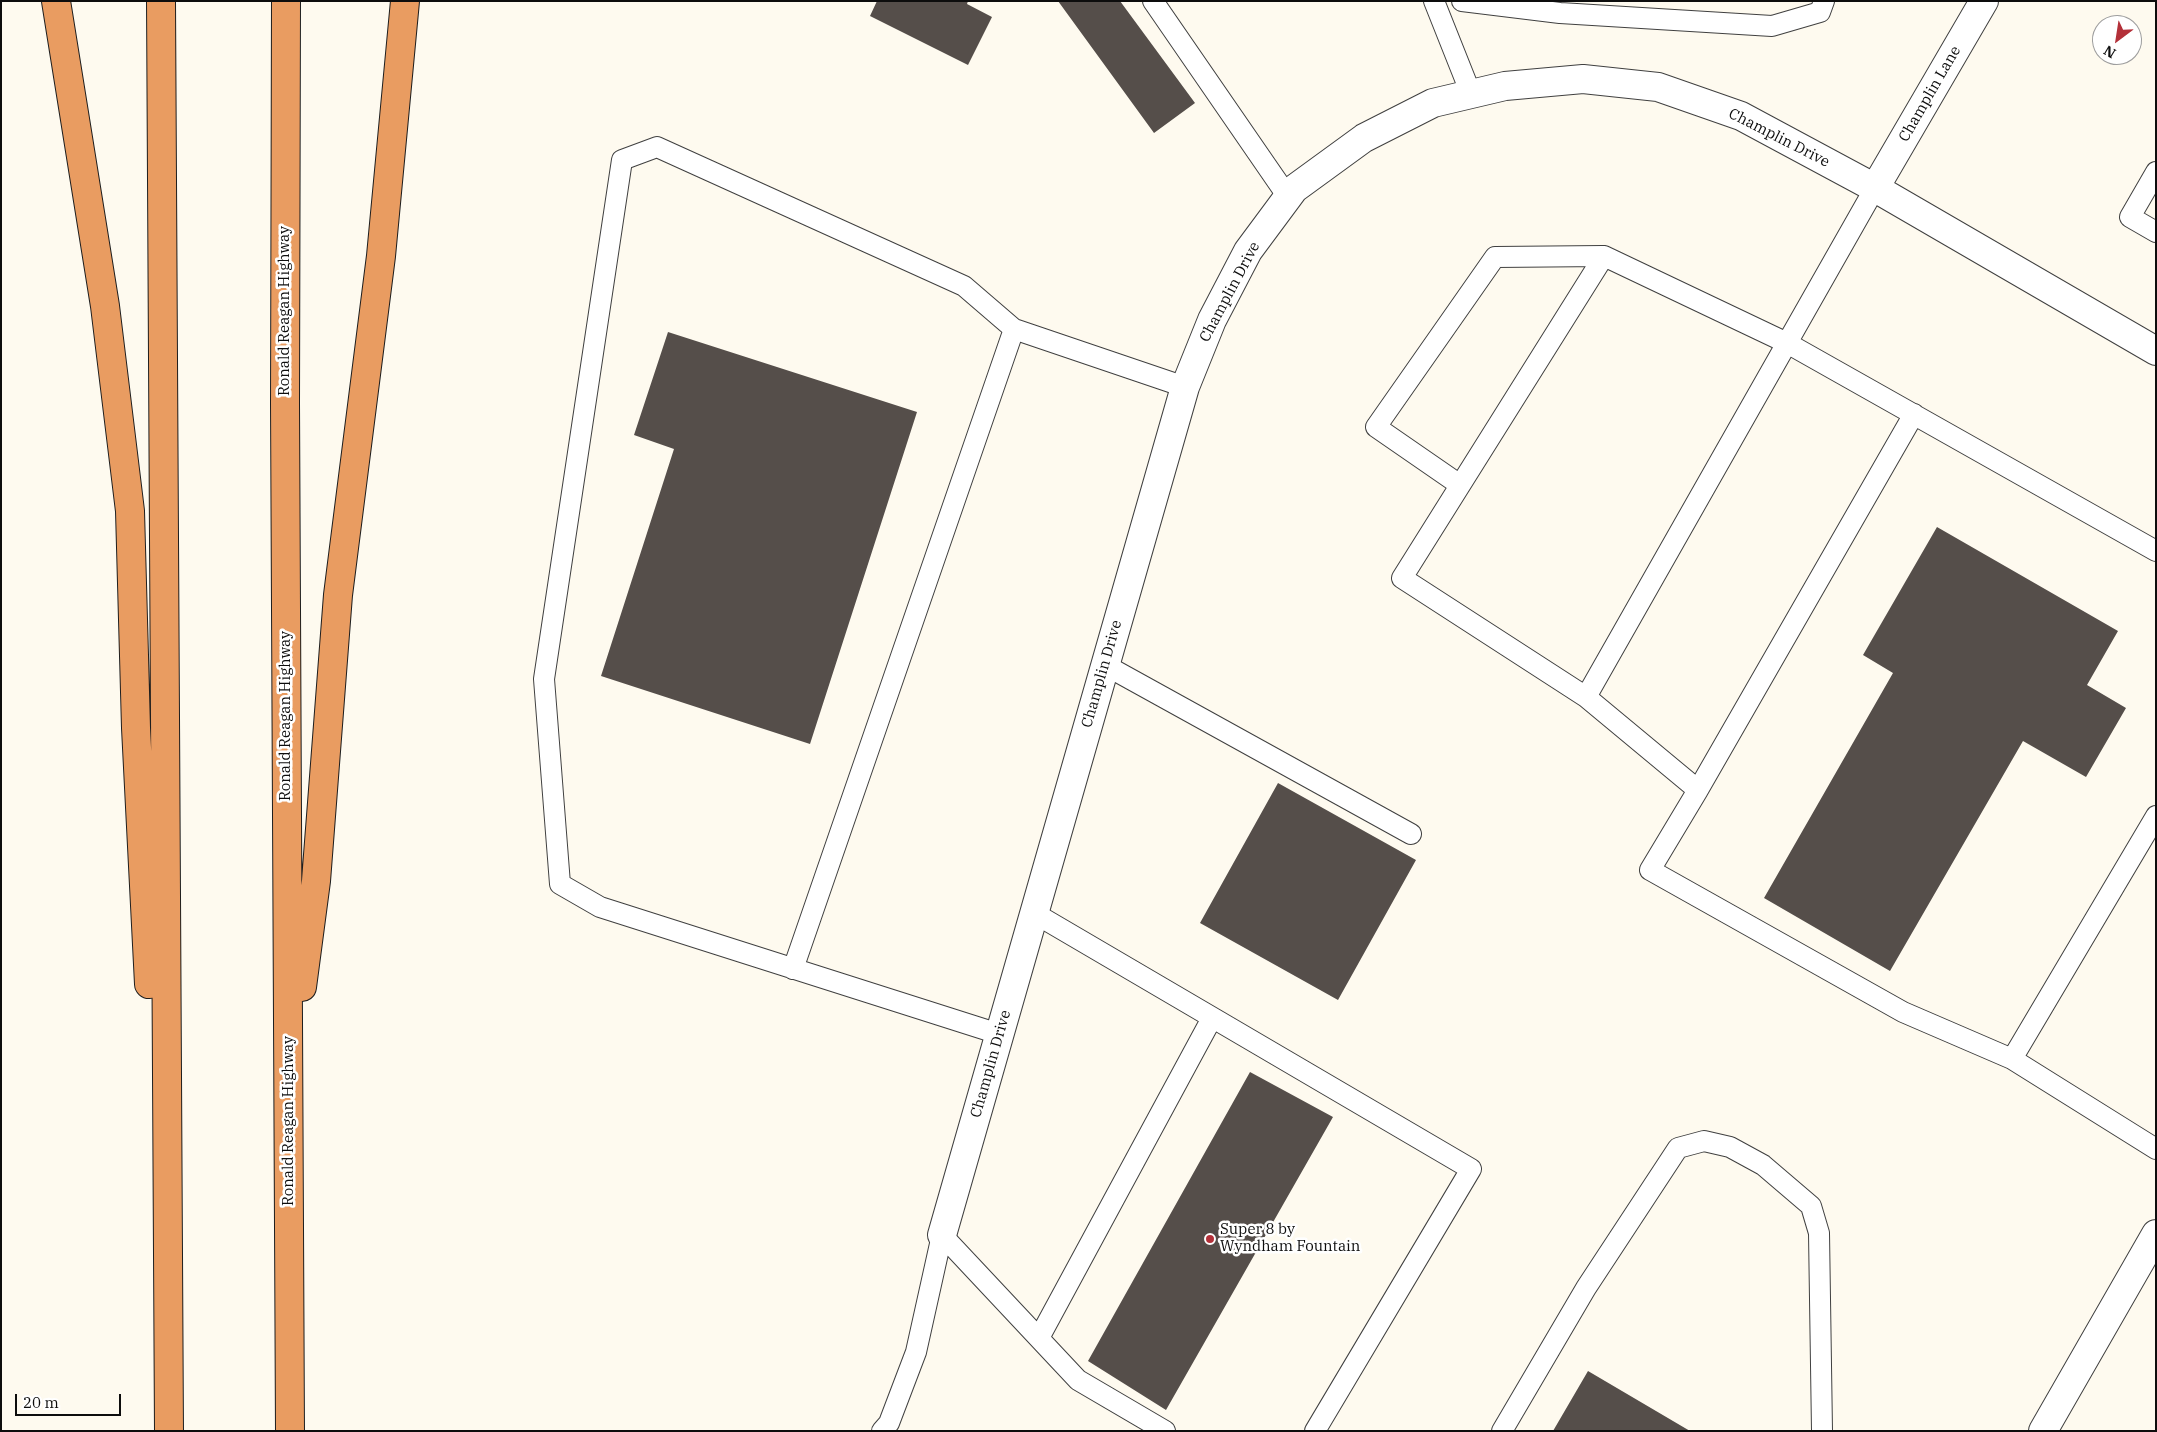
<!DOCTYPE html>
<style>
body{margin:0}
#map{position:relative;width:2157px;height:1432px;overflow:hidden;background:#fefaef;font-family:"IBM Plex Serif",serif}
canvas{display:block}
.frame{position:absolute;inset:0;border:2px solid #0d0d0d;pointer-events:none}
.north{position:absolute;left:2092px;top:15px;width:50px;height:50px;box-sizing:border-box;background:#fff;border:1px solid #9e9e9e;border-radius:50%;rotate:211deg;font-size:14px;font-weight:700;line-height:20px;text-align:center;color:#0d0d0d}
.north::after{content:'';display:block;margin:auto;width:18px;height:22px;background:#b33039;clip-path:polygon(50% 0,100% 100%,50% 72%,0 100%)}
.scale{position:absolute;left:15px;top:1394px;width:106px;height:22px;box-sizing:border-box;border:2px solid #0d0d0d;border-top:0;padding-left:6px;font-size:15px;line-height:18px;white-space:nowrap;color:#0d0d0d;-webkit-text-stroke:4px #fff;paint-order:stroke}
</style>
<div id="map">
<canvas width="2157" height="1432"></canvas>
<div class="frame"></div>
<div class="north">N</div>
<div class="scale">20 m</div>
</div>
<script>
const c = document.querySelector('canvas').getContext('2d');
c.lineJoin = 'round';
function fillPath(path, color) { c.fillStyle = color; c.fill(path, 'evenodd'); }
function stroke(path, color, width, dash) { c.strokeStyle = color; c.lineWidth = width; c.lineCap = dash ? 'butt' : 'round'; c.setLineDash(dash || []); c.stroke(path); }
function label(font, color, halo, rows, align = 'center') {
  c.font = font + ' "IBM Plex Serif",serif'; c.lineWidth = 5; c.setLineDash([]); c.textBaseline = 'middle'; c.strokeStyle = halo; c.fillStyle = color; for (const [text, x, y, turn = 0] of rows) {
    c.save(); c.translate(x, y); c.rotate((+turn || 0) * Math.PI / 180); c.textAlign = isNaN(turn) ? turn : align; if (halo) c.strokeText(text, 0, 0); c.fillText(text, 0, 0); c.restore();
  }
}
fillPath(new Path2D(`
 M877,1H968L967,4L992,17L968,65L870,16Z
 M1058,1H1120L1195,103L1154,133Z
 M668,332L917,412L810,744L601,676L674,449L634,435Z
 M1937,527L2118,631L2087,685L2126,708L2086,777L2023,741L1890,971L1764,898L1893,673L1863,655Z
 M1278,783L1416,860L1338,1000L1200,923Z
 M1250,1072L1333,1117L1166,1410L1088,1361Z
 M1588,1371L1690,1431H1553Z`), '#554e4a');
const service = new Path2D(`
 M1153,1L1288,197
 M1434,1L1471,94
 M1462,1L1560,13L1772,26L1820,12L1824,1
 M2156,172L2130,217L2156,232
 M1875,188L1586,697L1698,790L1650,870L1903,1012L2012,1059L2156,816
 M1460,485L1376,427L1495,257L1604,256
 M1105,665L1411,834
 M1586,697L1402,578L1604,256L1787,343L2156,551
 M1698,790L1914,414
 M1034,913L1471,1169L1315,1431
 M793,969L1014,329
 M999,1034L600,907L560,884L544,679L622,160L657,147L964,286L1014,329L1185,387
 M2012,1059L2156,1149
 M942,1235L1078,1380L1165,1431
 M1039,1338L1212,1018
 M882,1431L889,1423L916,1352L942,1235
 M1502,1431L1586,1288L1678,1148L1704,1141L1730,1147L1763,1165L1811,1206L1819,1233L1822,1431`);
const minor = new Path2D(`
 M1875,188L1984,1
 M942,1235L1185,387L1212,320L1248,251L1294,189L1364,138L1433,103L1505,86L1583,79L1658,87L1741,116L1875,188L2156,351
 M2043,1431L2156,1234`);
const motorway = new Path2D(`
 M56,1L105,306L130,511L136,728L149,984
 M161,1L169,1431
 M286,1L285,403L290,1431
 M302,987L316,881L338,595L381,256L405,1`);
stroke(service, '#404040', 22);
stroke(minor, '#404040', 30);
stroke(motorway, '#1e1e1e', 30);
stroke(service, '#fff', 20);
stroke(minor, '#fff', 28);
stroke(motorway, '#e99c61', 28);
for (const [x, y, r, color] of [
 [1210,1239,5,"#b33039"]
]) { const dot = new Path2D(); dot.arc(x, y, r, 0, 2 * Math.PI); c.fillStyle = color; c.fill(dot); stroke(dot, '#fff', 2); }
label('15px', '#0d0d0d', '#fff', [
 ["Champlin Lane",1930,94,-60],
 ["Champlin Drive",1779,138,27],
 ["Champlin Drive",1230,292,-62],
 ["Ronald Reagan Highway",285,311,-90],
 ["Champlin Drive",1102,674,-74],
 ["Ronald Reagan Highway",286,716,-90],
 ["Champlin Drive",991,1064,-74],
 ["Ronald Reagan Highway",289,1121,-90]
]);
label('15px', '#0d0d0d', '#fff', [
 ["Super 8 by",1220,1230],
 ["Wyndham Fountain",1220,1247]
], 'left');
</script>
